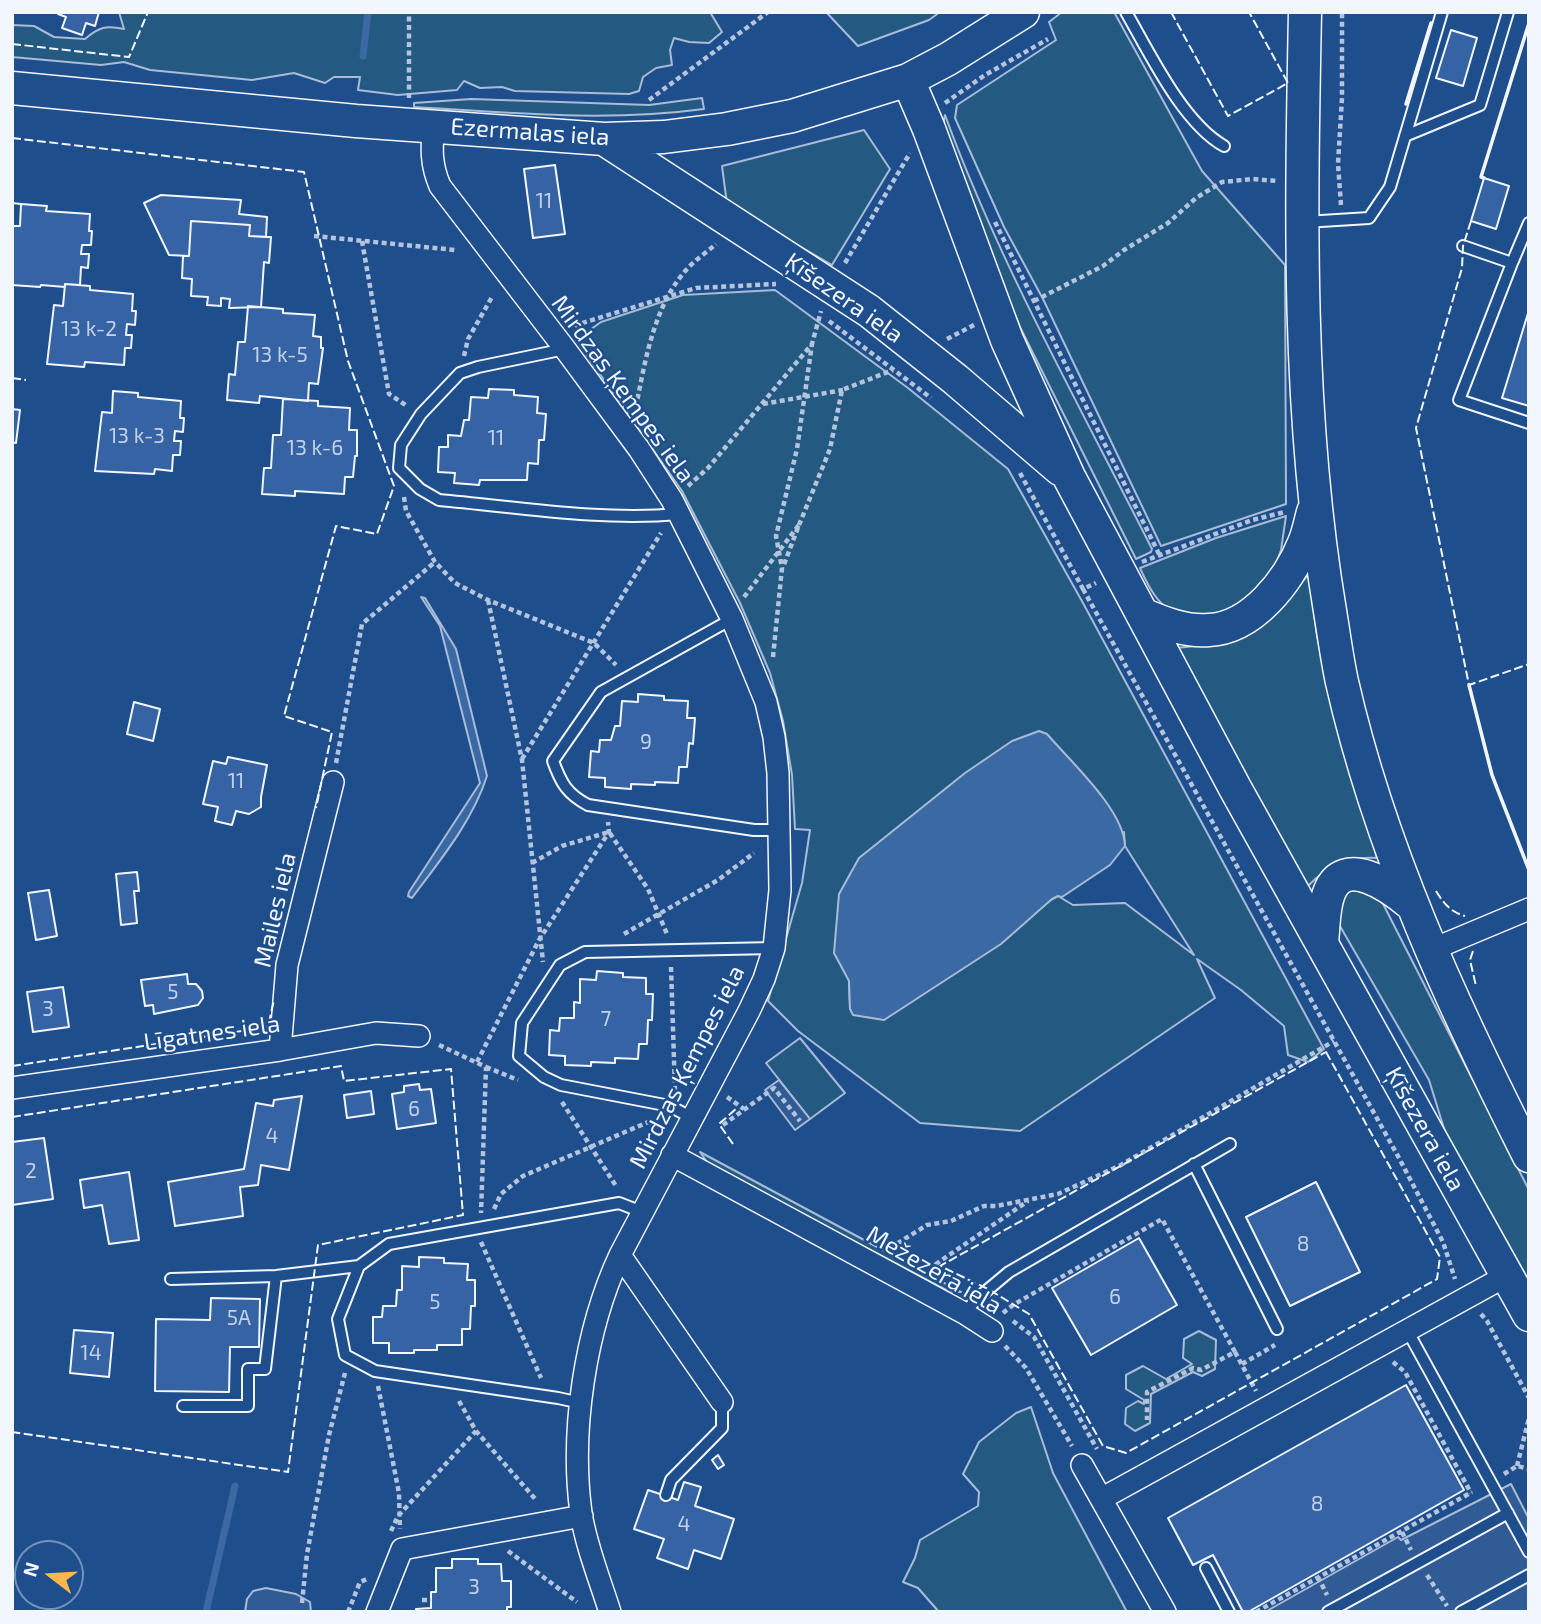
<!DOCTYPE html>
<meta charset="utf-8">
<style>
body{margin:0}
#map{position:relative;width:1541px;height:1624px;overflow:hidden;background:#1f4e8c;font-family:"Exo 2",sans-serif}
canvas{display:block}
.frame{position:absolute;inset:0;border:14px solid #f2f6ff;pointer-events:none}
.north{position:absolute;left:14px;top:1540px;width:70px;height:70px;box-sizing:border-box;background:#1f4e8c;border:2px solid #7391ba;border-radius:50%;rotate:287deg;font-size:19px;font-weight:700;line-height:28px;text-align:center;color:#f2f6ff}
.north::after{content:'';display:block;margin:auto;width:24px;height:32px;background:#ffb74d;clip-path:polygon(50% 0,100% 100%,50% 72%,0 100%)}
</style>
<div id="map">
<canvas width="1541" height="1624"></canvas>
<div class="frame"></div>
<div class="north">N</div>
</div>
<script>
const c = document.querySelector('canvas').getContext('2d');
c.lineJoin = 'round';
function fillPath(path, color) { c.fillStyle = color; c.fill(path, 'evenodd'); }
function stroke(path, color, width, dash) { c.strokeStyle = color; c.lineWidth = width; c.lineCap = dash ? 'butt' : 'round'; c.setLineDash(dash || []); c.stroke(path); }
function label(font, color, halo, rows, align = 'center') {
  c.font = font + ' "Exo 2",sans-serif'; c.lineWidth = 5; c.setLineDash([]); c.textBaseline = 'middle'; c.strokeStyle = halo; c.fillStyle = color; for (const [text, x, y, turn = 0] of rows) {
    c.save(); c.translate(x, y); c.rotate((+turn || 0) * Math.PI / 180); c.textAlign = isNaN(turn) ? turn : align; if (halo) c.strokeText(text, 0, 0); c.fillText(text, 0, 0); c.restore();
  }
}
const green = new Path2D(`
 M119,12H710L722,32L709,43L689,42L674,38L670,50L672,65L656,68L643,77L639,91L629,94L515,91L502,87L480,88L464,81L457,90L398,95L358,90L360,77H334L325,83L294,73L252,80L150,70L124,62L101,65L12,57V25L34,26L54,37L85,39C99,27 106,25 124,29Z
 M826,12H940L929,20L858,46Z
 M1062,12H1114L1202,171L1285,265L1286,504L1161,546L1043,299L1004,227L955,118L957,105L1056,40L1049,22Z
 M702,98L704,109C607,122 512,113 414,107V103L471,99L649,105Z
 M945,115C999,263 1081,408 1152,549L1151,552L1136,559L1020,327L956,171L943,125Z
 M864,130L890,169L832,265L727,204L722,166Z
 M775,290L908,388L1008,469L1083,603L1324,1049L1308,1062L1288,1055L1284,1026L1241,990L1197,959L1215,998L1020,1131L920,1123L798,1031L768,1001L802,883L810,830L795,829L792,775L783,721L770,673L740,603L682,491L576,340L601,322L683,295ZM1124,832L1125,846L1194,955L1125,903L1073,905L1058,896L850,1009L849,981Z
 M1286,516L1281,550L1272,575L1230,615C1177,614 1164,622 1140,568L1216,538Z
 M1309,574L1317,636L1334,713L1377,858C1350,856 1327,866 1309,885H1304L1176,648L1204,645L1275,612Z
 M1354,888L1378,894L1529,1190V1290L1450,1148L1429,1080L1337,921L1343,893Z
 M800,1038L845,1093L810,1119L766,1063Z
 M700,1152L961,1292H950L709,1165Z
 M1199,1331L1216,1340L1215,1369L1202,1376L1193,1372L1151,1394L1150,1423L1135,1431L1125,1424L1126,1408L1138,1401L1144,1404V1400L1126,1389V1375L1143,1366L1166,1379L1192,1364L1183,1358L1184,1339Z
 M1031,1407L1053,1473L1127,1612H939L918,1588L903,1582L915,1558L920,1540L978,1506L979,1492L963,1474L979,1442L1016,1413Z`);
fillPath(green, '#245a82');
stroke(green, '#a8bbd7', 2);
const parking = new Path2D(`
 M779,1080L810,1119L795,1130L765,1090Z
 M1511,1484L1529,1519V1612H1265L1398,1537L1401,1540Z
 M266,1588L296,1594L310,1602L311,1612H245L247,1599L253,1591Z`);
fillPath(parking, '#305b95');
stroke(parking, '#a8bbd7', 2);
const water = new Path2D(`
 M421,597L425,598L456,649L487,776C472,822 441,859 412,898L408,896L409,892L480,783L440,626Z
 M1039,731L1047,734C1071,762 1124,810 1125,846L1110,865L1062,897L1058,896L1052,899L1001,944L884,1020L853,1015L850,1009L849,981L834,953L839,894L859,858L965,773L1012,741Z`);
fillPath(water, '#3b69a3');
stroke(water, '#a8bbd7', 2);
stroke(new Path2D(`
 M363,56L368,12
 M206,1612L235,1486`), '#3b69a3', 7);
const building = new Path2D(`
 M58,12H99L95,26L86,23L82,35L62,28L66,17L58,14Z
 M1451,30L1477,38L1463,86L1436,78Z
 M555,165L565,234L533,238L524,169Z
 M1484,178L1509,186L1496,229L1471,221Z
 M161,195L241,200L239,214L267,217L266,237L249,236L250,225L191,221L189,256L169,255L144,203Z
 M21,204L47,206L46,211L90,214L89,231H92L91,245H82L81,254H89L88,268L81,267L80,285L65,284V287L41,285L40,287L12,285V226H20Z
 M191,221L250,225L249,236L271,237L269,263L264,262L261,307L229,308L230,299L221,298V306L207,305L208,297L191,296L192,279L182,278L183,256H189Z
 M65,284L90,286V290L133,294L132,311H136L135,325L127,324L126,335H132L131,348H125L124,365L85,362L84,367L47,364L54,305L63,306Z
 M248,306L283,309V313L315,315L313,336L321,337V348H323L318,384L309,383L308,401L260,396L259,403L227,400L229,374L235,375L238,342H245Z
 M1529,310V406L1502,398Z
 M489,389L514,390V395L538,397L537,413L546,414L544,440H539L538,464L528,463L527,480H480L479,485L454,483L455,473L438,472L439,447H448V435L461,436L464,420H469L471,397L488,398Z
 M113,391L138,393V397L181,401L180,418H184L183,432L175,431L174,441H181L180,455H173L172,471L155,469L154,474L95,471L102,412L112,413Z
 M283,399L318,401V406L350,408L349,430H357V456H355L353,477H345L344,494L295,491V496L262,494L264,468H271L273,435H281Z
 M12,409L20,410L16,443L12,442Z
 M638,694L664,696V700L688,701L687,718H695L693,744L689,743L687,767H679L678,783L655,782V785L631,784V789L605,787V778L589,777L591,751L599,752L600,740H611L615,726H620L622,701L638,702Z
 M134,702L160,709L153,741L127,734Z
 M228,757L267,765L261,797V807L249,814L236,811L232,825L215,821L218,807L203,804L213,761L226,764Z
 M137,872L139,891H134L137,923L121,925L116,874Z
 M49,890L57,936L36,940L28,893Z
 M597,971L623,973V977L646,978V994H653L652,1020H648L647,1044H639L638,1059L615,1058V1063L591,1062V1066L565,1065V1056L549,1055L550,1030L559,1031L560,1018H574V1002L580,1003V979L596,980Z
 M187,974L188,984H196L202,991L203,998L198,1005L154,1014L153,1005L145,1006L141,980Z
 M63,987L69,1027L33,1032L27,992Z
 M419,1084L420,1090L431,1089L436,1123L397,1129L392,1094L404,1092V1086Z
 M371,1091L374,1114L347,1118L344,1095Z
 M302,1096L289,1170L261,1165L258,1185L240,1187L243,1216L175,1226L168,1182L244,1169L256,1103L273,1106L274,1100Z
 M44,1138L53,1199L12,1205V1142Z
 M129,1172L139,1240L109,1244L102,1205L84,1208L80,1180Z
 M1316,1182L1360,1272L1290,1306L1246,1217Z
 M1139,1238L1177,1305L1091,1355L1052,1288Z
 M419,1257L444,1258V1263L468,1264L467,1280H475V1306H471L470,1329H462V1345H437V1350H414V1353H389V1343H373V1317H382L383,1306H396L397,1290H402V1266L419,1267Z
 M211,1298L260,1299L259,1347H230L229,1392L155,1391L156,1319L210,1320Z
 M74,1330L113,1333L109,1377L70,1373Z
 M1406,1385L1464,1490L1248,1612H1243L1213,1555L1193,1565L1168,1518Z
 M718,1455L724,1465L718,1469L712,1460Z
 M684,1482L701,1487L695,1506L734,1519L721,1559L694,1550L688,1569L657,1558L664,1539L634,1529L648,1490L678,1500Z
 M452,1559H478V1564H501L502,1581H511V1607H507V1612H416V1609L431,1608V1592H436V1568H452Z`);
fillPath(building, '#3563a3');
stroke(building, '#f2f6ff', 2);
const lane = new Path2D(`
 M1126,12C1150,54 1183,123 1224,146
 M1405,136L1480,105L1508,12
 M1305,222L1369,218L1390,187L1442,12
 M1463,246L1512,263L1459,400L1529,423
 M1512,263L1529,223
 M565,349L478,367L460,373L421,414L401,445L399,468L420,489L439,500C518,507 600,521 679,514
 M732,619L601,692L553,761C561,783 567,794 588,805L754,830H780
 M692,1118L670,1106L561,1085L544,1077L519,1056L522,1023L560,965L585,952L774,948
 M1194,1164L1277,1329
 M171,1279L276,1276L359,1266
 M964,1313L979,1297L1009,1272L1230,1144
 M1407,1330L1529,1552
 M581,1403L558,1398L375,1371L345,1355L338,1319L359,1266L389,1244L619,1203L642,1212
 M183,1406H248V1369H265L276,1276
 M666,1495L671,1480L722,1428V1402
 M1206,1568L1229,1612
 M1328,1612L1508,1513
 M1461,1612L1529,1575`);
const street = new Path2D(`
 M434,126C431,148 431,165 440,186L565,349L639,449L672,500L732,619L766,702L774,737L778,773L780,890L774,948L764,979L749,1011L620,1255C585,1330 570,1431 581,1513C586,1546 600,1580 610,1612
 M1431,950L1529,909
 M280,1050L287,965L333,782
 M12,1088L280,1050L376,1033L419,1036
 M672,1155L964,1313L992,1331
 M620,1255L722,1402
 M1082,1465L1165,1612
 M1101,1499L1506,1276
 M377,1612L402,1549L582,1516`);
const secondary = new Path2D(`
 M1305,12C1301,212 1297,414 1330,611C1334,635 1337,659 1342,682C1380,849 1452,1004 1529,1156
 M908,80L929,129L1007,340L1069,477L1235,788L1529,1315
 M12,88L356,121L604,139L664,137L727,129L792,116L908,80L948,59L1023,12
 M604,139L869,311L955,379L1060,469
 M1142,614C1163,623 1186,632 1209,630C1253,628 1289,580 1304,543C1308,534 1310,523 1313,512
 M1322,942C1324,926 1323,908 1329,893C1344,853 1391,887 1411,904`);
stroke(lane, '#f2f6ff', 14);
stroke(street, '#f2f6ff', 24);
stroke(secondary, '#f2f6ff', 35);
stroke(new Path2D(`
 M409,98V12
 M649,100L768,12
 M945,103L985,75L1048,39
 M1341,205L1338,164L1342,98V12
 M995,222L1159,554
 M314,236L455,250
 M362,241L389,394L407,406
 M845,263L910,153
 M1034,301L1103,266L1124,250L1168,223L1196,198L1222,182L1253,179L1277,181
 M829,321L931,398
 M575,327L576,325L696,288L776,284
 M947,339L974,325
 M464,356L468,339L492,297
 M763,404L843,390
 M636,407C645,361 654,305 687,269C695,260 707,252 716,244
 M1020,473L1083,589L1096,583
 M688,486L708,468L812,344L821,311
 M404,497L406,511L435,562L455,583L488,600L594,643L616,665
 M799,525L830,449L842,390L893,370
 M1142,562L1252,520L1285,512
 M1083,589L1399,1158L1443,1242L1455,1279
 M744,597L799,525L783,567
 M488,600L522,760L543,962
 M773,657L782,568L776,536L797,449L812,344
 M522,759L661,533
 M336,763L362,624L435,562
 M532,863L562,846L609,832L648,889L667,934
 M624,934L718,880L754,853
 M671,967L675,1091
 M439,1045L486,1067L481,1213
 M477,1062L539,940L609,832L608,822
 M486,1067L518,1080
 M727,1097L744,1109
 M562,1102L616,1186
 M723,1125L774,1088L800,1121
 M494,1209L501,1194L523,1176L653,1120
 M481,1242L541,1378
 M890,1248L927,1225L951,1221L984,1206H996L1058,1194L1121,1165L1334,1041
 M935,1273L936,1264L1028,1201
 M1003,1313L1013,1305L1162,1219L1235,1352L1201,1370L1193,1368L1147,1392V1420
 M1481,1314L1487,1321L1529,1398
 M1013,1321L1034,1337L1097,1449
 M1005,1346L1026,1368L1072,1446
 M1235,1352L1256,1391
 M1393,1362L1405,1372L1471,1493
 M1242,1364L1275,1345
 M378,1386L399,1493L400,1529
 M459,1401L476,1431L537,1501
 M1517,1466L1529,1418
 M1504,1474L1517,1466L1529,1469
 M391,1531L398,1516L476,1431
 M1402,1532L1411,1550
 M508,1551L577,1602
 M1427,1575L1447,1606
 M1318,1577L1327,1595
 M422,1600H431
 M302,1603L307,1554L329,1435L345,1373
 M348,1612L360,1582L367,1579
 M1256,1612L1472,1492`), '#b3c4dc', 4.5, [5, 3.5]);
stroke(lane, '#1f4e8c', 10);
stroke(street, '#1f4e8c', 21);
stroke(secondary, '#1f4e8c', 32);
stroke(new Path2D(`
 M1171,12L1228,116L1288,83L1249,12
 M12,44L129,57L148,12
 M12,138L304,172L348,361L394,486L377,534L336,526L284,716L332,732L316,808
 M12,203L21,204
 M1471,221L1463,246L1462,268L1416,428L1469,685L1529,664
 M12,378L26,380
 M1436,891C1444,904 1451,912 1465,916
 M1473,951L1470,960L1476,986
 M1326,1052L1440,1257L1437,1279L1126,1453L1103,1446L1029,1314L988,1289L940,1266Z
 M12,1066L268,1027L274,1000
 M12,1117L341,1066L344,1081L451,1069L463,1215L318,1245L288,1472L12,1432
 M733,1144L719,1124L737,1108`), '#f2f6ff', 2, [9, 3.5]);
stroke(new Path2D(`
 M1406,104L1431,23
 M1484,178L1481,177L1529,23
 M1469,685L1492,775L1529,870`), '#f2f6ff', 3.5);
label('21px', '#c3d1e8', null, [
 ["11",544,201],
 ["13 k-2",89,329],
 ["13 k-5",280,355],
 ["13 k-3",137,436],
 ["11",496,438],
 ["13 k-6",315,448],
 ["9",646,742],
 ["11",236,781],
 ["5",173,992],
 ["3",48,1009],
 ["7",606,1019],
 ["6",414,1109],
 ["4",272,1136],
 ["2",31,1171],
 ["8",1303,1244],
 ["6",1115,1297],
 ["5",435,1302],
 ["5A",239,1318],
 ["14",91,1353],
 ["8",1317,1504],
 ["4",684,1524],
 ["3",474,1587]
]);
label('24px', '#f2f6ff', '#1f4e8c', [
 ["Ezermalas iela",530,132,4],
 ["Ķīšezera iela",844,298,35],
 ["Mirdzas Ķempes iela",623,389,54],
 ["Mailes iela",275,910,-77],
 ["Līgatnes iela",212,1033,-8],
 ["Mirdzas Ķempes iela",687,1067,-63],
 ["Ķīšezera iela",1425,1129,61],
 ["Mežezera iela",934,1270,30]
]);
</script>
